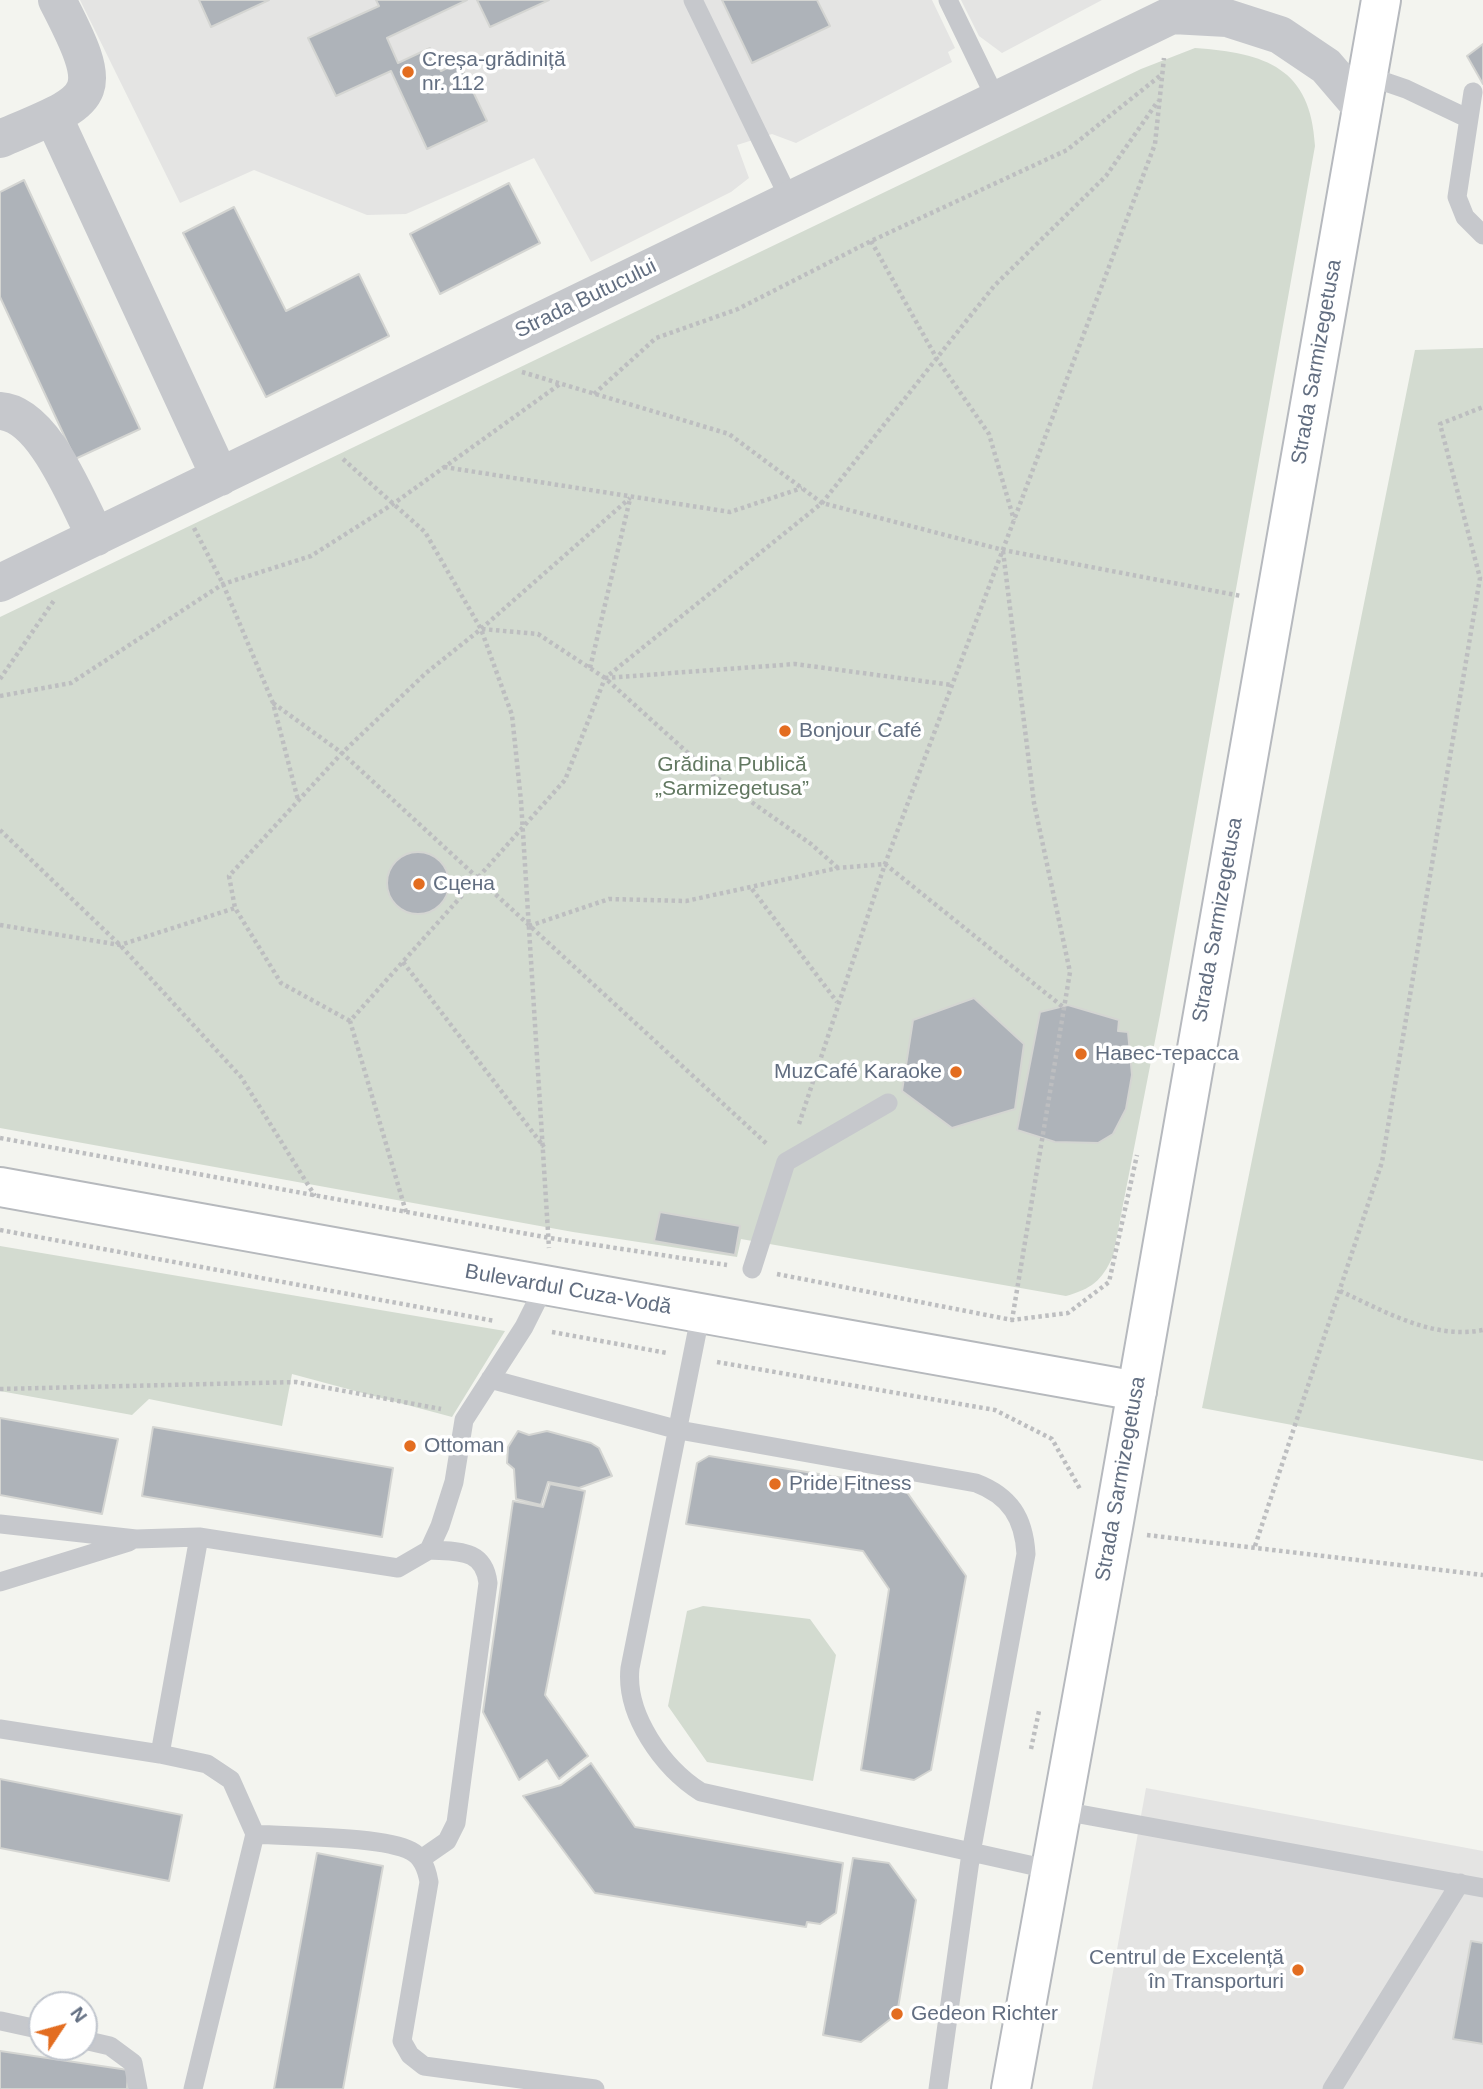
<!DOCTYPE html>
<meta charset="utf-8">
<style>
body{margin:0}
#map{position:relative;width:1483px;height:2089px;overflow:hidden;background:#f3f4ef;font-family:Helvetica,sans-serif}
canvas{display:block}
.north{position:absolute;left:28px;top:1991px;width:70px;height:70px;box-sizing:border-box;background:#fff;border:2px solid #c0c5cd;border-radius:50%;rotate:54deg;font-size:19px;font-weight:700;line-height:28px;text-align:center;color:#626e81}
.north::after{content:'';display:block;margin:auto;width:24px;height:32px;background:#e36d20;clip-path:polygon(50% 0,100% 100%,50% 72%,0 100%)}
</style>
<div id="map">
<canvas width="1483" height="2089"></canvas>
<div class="north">N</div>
</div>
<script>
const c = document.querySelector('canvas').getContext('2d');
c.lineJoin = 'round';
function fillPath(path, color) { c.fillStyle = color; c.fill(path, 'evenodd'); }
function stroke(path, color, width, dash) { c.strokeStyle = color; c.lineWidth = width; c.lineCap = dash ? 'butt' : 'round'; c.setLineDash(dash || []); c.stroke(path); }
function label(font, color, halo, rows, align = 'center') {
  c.font = font + ' Helvetica,sans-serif'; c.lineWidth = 7; c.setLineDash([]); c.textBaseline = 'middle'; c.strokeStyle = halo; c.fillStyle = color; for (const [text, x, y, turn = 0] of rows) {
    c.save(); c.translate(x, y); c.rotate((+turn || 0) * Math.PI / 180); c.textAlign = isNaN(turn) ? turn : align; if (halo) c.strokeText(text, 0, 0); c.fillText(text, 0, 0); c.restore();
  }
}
fillPath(new Path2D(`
 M80,0H932L955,48L948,52L952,62L796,143L772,134L737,145L749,178L731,192L591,262L534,158L406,214L367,215L254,170L180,203Z
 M961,0H1102L1002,53L979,36Z
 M1146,1788L1483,1851V2089H1092Z`), '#e4e4e3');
fillPath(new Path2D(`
 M1195,48C1266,53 1311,68 1315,146L1160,1015L1113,1256C1102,1281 1091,1289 1066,1296L741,1239L737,1257L573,1232L0,1128V617L1141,69Z
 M1483,348V1461L1202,1408L1415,350Z
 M0,1246L505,1331L452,1417L292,1374L282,1426L149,1399L132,1415L0,1391Z
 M703,1606L810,1619L836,1655L813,1781L707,1762L668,1706L687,1611Z`), '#d3dbd0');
const building = new Path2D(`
 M199,0H269L211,27Z
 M376,0H467L387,38L398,63L430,48L441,71L459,62L487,121L427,149L391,71L336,96L308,38L379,6Z
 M477,0H549L490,27Z
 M722,0H817L830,26L752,63Z
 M1483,44V84L1467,56Z
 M24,180L140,429L75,459L0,297V192Z
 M509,183L540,243L440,294L410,234Z
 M234,207L286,311L359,274L389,336L266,397L183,233Z
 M387 883a31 31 0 1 1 62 0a31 31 0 1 1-62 0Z
 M974,998L1024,1044L1015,1109L952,1128L902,1091L913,1020Z
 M1068,1005L1119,1020L1118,1031L1128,1032L1132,1075L1126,1109L1113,1134L1098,1143L1055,1142L1017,1130L1040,1012Z
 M660,1212L740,1226L735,1255L654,1241Z
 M0,1418L118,1439L102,1514L0,1495Z
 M153,1427L393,1468L382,1537L142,1496Z
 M518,1431L529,1435L547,1431L591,1443L599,1448L612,1476L579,1488L548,1482L541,1505L516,1499L514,1469L507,1463L508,1447Z
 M709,1456L904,1488L966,1576L931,1770L914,1780L861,1770L889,1589L863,1551L686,1524L697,1463Z
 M550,1484L585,1491L545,1695L588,1756L559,1779L547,1760L519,1780L483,1712L513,1501L543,1507Z
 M591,1763L635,1827L843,1863L836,1913L820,1924L807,1922L806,1927L595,1893L523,1796L561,1785Z
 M0,1779L182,1815L169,1881L0,1848Z
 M317,1853L383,1866L343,2089H274Z
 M853,1858L889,1863L916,1900L897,2014L861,2042L823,2035Z
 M1471,1941L1483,1943V2044L1453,2039Z
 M0,2051L128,2070L127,2089H0Z`);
fillPath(building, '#aeb3b9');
stroke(building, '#d4d5d2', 2);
const secondary = new Path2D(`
 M1011,2089L1113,1527L1381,0`);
const primary = new Path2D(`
 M0,1187C379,1257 758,1323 1137,1391`);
stroke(secondary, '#b6b9be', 42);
stroke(primary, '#b6b9bd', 42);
stroke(new Path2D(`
 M871,241L937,359L989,434L1014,520
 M522,372L729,434L822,503L1003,550L1241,596
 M594,394L656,338L738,309L871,241L1067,150L1161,75
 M343,459L425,532L481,629L512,715L521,801L549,1248
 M444,467L730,512L802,488
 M194,528L223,584L273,703L298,800
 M1003,551L1034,803L1070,972L1012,1320
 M482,629L538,634L605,678L709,772L811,844L838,868
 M590,668L630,499
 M605,678L795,664L952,685
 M0,679L55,599
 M0,696L71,683L223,584L311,556L393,504L560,384
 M273,703L342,753L768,1145
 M0,830L120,945L241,1077L315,1196
 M752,889L837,1002
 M0,925L120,945L235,908
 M529,926L609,899L686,901L838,868L885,864L1063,1007
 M403,962L544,1147
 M350,1021L281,983L235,908L229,876L342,753L426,673L481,629L630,498
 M799,1124L885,864L1155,144L1164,58
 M0,1138L550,1238L727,1265
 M406,1212L350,1021L565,780L605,678L822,503L994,286L1106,176L1158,101
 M0,1230L495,1321
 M777,1274L1012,1320L1068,1313L1109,1282L1137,1155
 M1340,1291C1384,1311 1433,1340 1483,1330
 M552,1332L667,1353
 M717,1362L995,1410L1052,1439L1080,1489
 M0,1389L296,1382L441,1409
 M1147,1535L1483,1575
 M1255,1546L1382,1162L1480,578L1440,424L1483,407
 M1031,1749L1039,1711`), '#bdbec0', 4.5, [3.5, 3.5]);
stroke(new Path2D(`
 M693,0L790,200
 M948,0L996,99
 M1368,76L1406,89L1467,118
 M1473,92L1457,197L1465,217L1483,235
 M752,1269L786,1162L888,1103
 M701,1312L630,1668C625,1715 663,1768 701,1792L1052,1870
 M490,1379L679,1430L976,1483C1010,1496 1024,1518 1026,1554L971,1853L938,2089
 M0,1524L136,1539L199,1537L398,1568L429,1550L440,1526L454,1482L464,1420L524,1327L544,1287
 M0,1582L129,1542
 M0,1729L160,1754
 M1063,1811L1483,1888
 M255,1834C292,1837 382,1836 411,1851C423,1857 427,1870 429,1882L402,2041L410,2055L424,2066L595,2089
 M421,1859L447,1841L456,1823L488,1583C484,1548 457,1552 429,1550
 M1,2021L42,2030
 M84,2040L110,2046L133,2063L138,2089
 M193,2089L255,1834L231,1780L207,1764L160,1754L199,1537
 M1332,2089L1460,1883`), '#c6c8cc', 19);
stroke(new Path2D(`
 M1172,15L1227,18L1280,35L1326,66L1362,108
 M53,116L220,477
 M0,139C96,98 109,100 57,0
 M0,411C45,414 77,502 96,537
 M0,583L1172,15L1192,0`), '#c6c8cc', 38);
stroke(secondary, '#fff', 38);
stroke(primary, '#fff', 38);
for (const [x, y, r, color] of [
 [408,72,7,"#e36d20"],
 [785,731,7,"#e36d20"],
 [419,884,7,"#e36d20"],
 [1081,1054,7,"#e36d20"],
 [956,1072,7,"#e36d20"],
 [410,1446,7,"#e36d20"],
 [775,1484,7,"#e36d20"],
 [1298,1970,7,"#e36d20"],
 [897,2014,7,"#e36d20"]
]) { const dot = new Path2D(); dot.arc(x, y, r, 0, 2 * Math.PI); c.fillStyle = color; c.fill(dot); stroke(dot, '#fff', 2.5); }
label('21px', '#626e81', '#fff', [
 ["Creșa-grădiniță",422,60],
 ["nr. 112",422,84],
 ["Bonjour Café",799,731],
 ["Сцена",433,884],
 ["Навес-терасса",1095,1054],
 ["MuzCafé Karaoke",942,1072,"right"],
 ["Ottoman",424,1446],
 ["Pride Fitness",789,1484],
 ["Centrul de Excelență",1284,1958,"right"],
 ["în Transporturi",1284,1982,"right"],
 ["Gedeon Richter",911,2014]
], 'left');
label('21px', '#626e81', '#fff', [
 ["Strada Butucului",586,299,-26],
 ["Strada Sarmizegetusa",1317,362,-80],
 ["Strada Sarmizegetusa",1218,920,-80],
 ["Bulevardul Cuza-Vodă",568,1290,10],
 ["Strada Sarmizegetusa",1121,1479,-80]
]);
label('21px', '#627861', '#fff', [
 ["Grădina Publică",732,765],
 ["„Sarmizegetusa”",732,789]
]);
</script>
